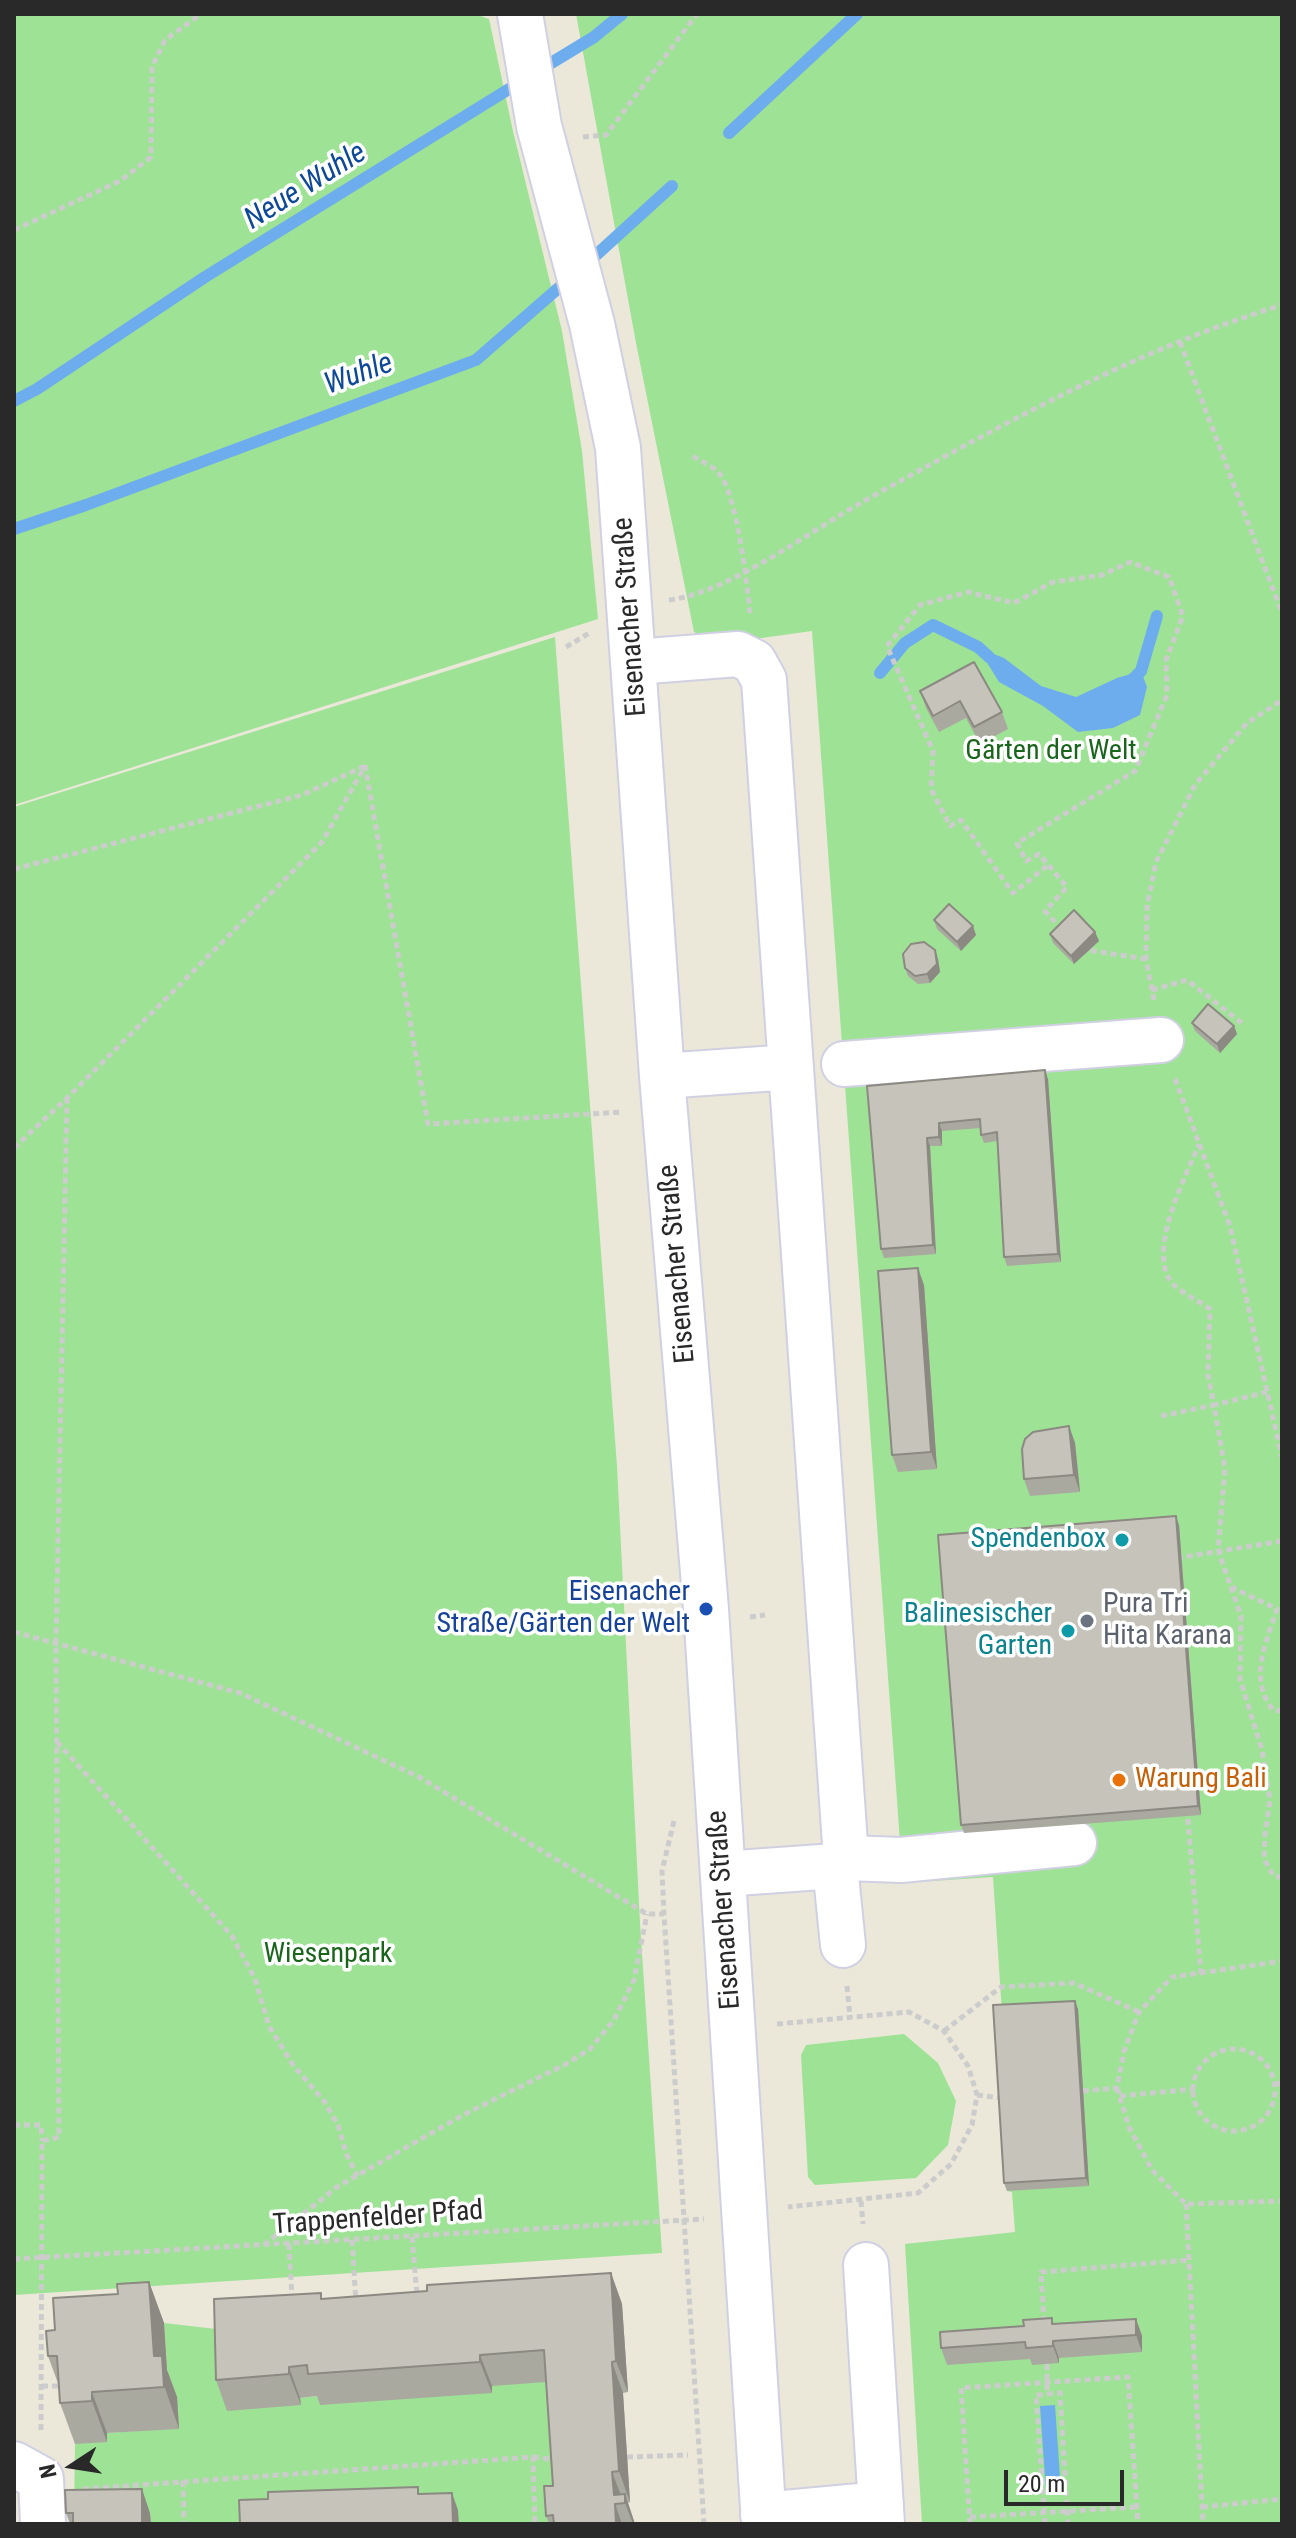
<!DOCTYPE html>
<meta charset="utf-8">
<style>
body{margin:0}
#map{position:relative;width:1296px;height:2538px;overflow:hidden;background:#ebe8da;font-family:"Roboto Condensed",sans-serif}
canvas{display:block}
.frame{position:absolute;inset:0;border:16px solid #292929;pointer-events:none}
.north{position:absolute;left:32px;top:2426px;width:80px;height:80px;-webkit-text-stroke:6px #fff;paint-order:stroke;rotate:258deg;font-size:22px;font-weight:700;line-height:32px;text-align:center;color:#292929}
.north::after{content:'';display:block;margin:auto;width:28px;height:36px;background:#292929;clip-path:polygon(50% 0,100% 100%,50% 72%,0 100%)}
.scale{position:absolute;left:1004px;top:2470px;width:120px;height:36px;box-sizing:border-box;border:4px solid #292929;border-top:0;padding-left:10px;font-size:24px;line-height:28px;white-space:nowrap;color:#292929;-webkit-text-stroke:6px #fff;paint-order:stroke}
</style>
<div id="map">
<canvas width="1296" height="2538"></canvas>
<div class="frame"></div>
<div class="north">N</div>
<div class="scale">20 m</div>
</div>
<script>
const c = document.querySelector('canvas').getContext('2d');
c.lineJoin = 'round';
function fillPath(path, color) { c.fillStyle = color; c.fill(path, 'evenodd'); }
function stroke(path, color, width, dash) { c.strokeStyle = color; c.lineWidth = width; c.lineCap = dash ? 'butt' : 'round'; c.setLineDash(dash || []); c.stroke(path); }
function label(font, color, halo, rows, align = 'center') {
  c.font = font + ' "Roboto Condensed",sans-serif'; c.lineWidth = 7; c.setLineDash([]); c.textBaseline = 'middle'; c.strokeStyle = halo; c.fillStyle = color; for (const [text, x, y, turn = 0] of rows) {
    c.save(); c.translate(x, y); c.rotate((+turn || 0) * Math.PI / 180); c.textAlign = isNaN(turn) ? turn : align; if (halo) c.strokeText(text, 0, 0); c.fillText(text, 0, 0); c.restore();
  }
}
fillPath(new Path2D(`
 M14,14H475L489,19L513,131L562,331L582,451L598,619L14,805Z
 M576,14H1282V2524H922L905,2244L1015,2232L1012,2192L1007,2191L996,2014L1002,2013L993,1877L903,1883L812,631L718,644L694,632L636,343Z
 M555,637L617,1466L640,1923L662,2253L14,2295V807Z
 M904,2034L938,2063L956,2101L948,2145L916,2178L815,2185L808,2177L801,2055L806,2045Z
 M164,2323L225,2330L300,2405V2398L318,2396L556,2381V2524H151L150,2513L74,2515L75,2444L107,2433L179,2428L169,2398Z`), '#9ee296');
fillPath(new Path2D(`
 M978,648L1004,658L1041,686L1076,697L1117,678L1141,671L1147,687L1140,715L1113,728L1078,732L1043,706L999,682Z
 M1055,2405L1061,2491L1046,2492L1040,2406Z`), '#6dadee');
stroke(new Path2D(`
 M538,71L594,37L622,14
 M729,133L857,14
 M584,266L672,186
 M14,401L37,389L205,277L522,81
 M14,529L86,505L476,360L570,278
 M880,673L905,643L933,625L978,647L989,657
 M1129,683L1141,671L1157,616`), '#6dadee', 12);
const minor = new Path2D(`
 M520,14L539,126L592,324L618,448L662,1076L706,1609L764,2524
 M635,662L738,654L754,662L764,680L846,1858L835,1866L723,1874
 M844,1064L1161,1040
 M662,1076L791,1067
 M846,1858L901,1860L1074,1843
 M835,1866L843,1945
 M866,2265L882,2524
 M14,2464L41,2479L43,2524
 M763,2515L881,2504`);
stroke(minor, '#d0d0e2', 48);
stroke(new Path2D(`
 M583,137L606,135L697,14
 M14,230L120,181L151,157L152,67L165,40L201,14
 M1180,342L1282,613
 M693,456C700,461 713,466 719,473C737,495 747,583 750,613
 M669,600C728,593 810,531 864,501C1000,426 1132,351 1282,305
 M566,647L591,632
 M365,765L428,1124L623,1112
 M1047,866L1013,893L961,820L950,826L931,789L933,751L887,646L920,605L968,592L1014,603L1053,582L1102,575L1130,562L1169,577L1183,616L1166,660L1167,695L1135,771L1017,843L1026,861L1039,854L1067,887L1045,911L1063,931
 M14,869L302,795L365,766
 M1081,949L1146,959
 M1152,990L1187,980L1243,1024
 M1154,1000L1146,959L1147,906L1156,862L1195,785L1247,723L1282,700
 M1175,1079L1230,1226L1282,1458
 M14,1148L67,1098L322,842L365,766
 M1267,1392L1214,1405L1225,1469L1218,1550L1241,1616L1240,1679L1262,1750L1270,1800L1265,1834L1264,1859L1273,1875L1282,1878
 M1161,1416L1214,1405L1208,1375L1210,1309C1199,1301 1184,1294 1174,1285C1144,1255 1186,1176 1199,1144
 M1177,1558L1282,1541
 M1231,1587L1277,1609C1266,1644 1248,1678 1273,1710L1282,1711
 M750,1617L765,1615
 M14,1632L240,1693L419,1777L647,1914H664
 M57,1742L232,1936L255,1979L269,2026L293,2065L324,2101L338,2125L346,2153L357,2176
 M1187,1809L1201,1974
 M674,1821L662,1871L664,1914L704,2524
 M847,1986L850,2017
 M777,2024L909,2012L944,2031L968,2066L977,2095L972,2125L951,2164L918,2193L788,2207
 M944,2031L1001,1987L1074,1983L1139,2012
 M1193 2090a41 41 0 1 1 82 0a41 41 0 1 1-82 0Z
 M1274,2084L1282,2083
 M1117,2088L1129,2127L1152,2170L1186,2204L1282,2201
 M1083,2091L1117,2088L1124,2051L1139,2012L1172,1977L1282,1961
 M977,2095L1002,2098
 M1120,2096L1193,2089
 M14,2125H41L42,2141
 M861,2201L863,2224
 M1186,2204L1203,2524
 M412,2237L417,2295
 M352,2240L356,2303
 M289,2244L292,2299
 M264,2245L337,2187L463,2115L568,2063L590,2049L614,2020L634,1980L647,1914
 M14,2259L704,2219
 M1044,2322L1041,2272L1189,2260
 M1047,2364V2394L1060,2393L1068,2524
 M42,2386H62
 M41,2430L42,2141L59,2137L56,1643L67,1098
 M533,2457L556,2460
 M627,2457L688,2455
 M183,2481L184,2524
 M83,2489L533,2457L535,2524
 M1202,2507L1282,2499
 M970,2517L1137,2507
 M970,2524L961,2388L1128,2377L1138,2524
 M1045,2524L1036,2395L1047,2394`), '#ccc', 5, [6, 4]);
stroke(minor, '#fff', 44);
fillPath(new Path2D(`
 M920,691L1002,712L1008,729L980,744L966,718L939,732L926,708Z
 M934,920L976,935L961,951L937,929Z
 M1095,932L1099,941L1074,964L1053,943L1050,934Z
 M935,950L938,959L940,972L930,983L918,984L908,976L905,968Z
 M1192,1023L1234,1026L1237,1034L1220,1053L1195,1031Z
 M1048,1079L1061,1262L1007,1266L1004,1257L997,1141L984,1143L981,1135V1128L942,1131V1146H930L936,1254L884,1258L881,1249L867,1086Z
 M924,1285L937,1469L898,1472L892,1455Z
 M1069,1426L1075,1443L1080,1492L1030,1496L1024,1479Z
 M1179,1525L1201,1815L964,1833L961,1825Z
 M1078,2009L1089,2186L1007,2191L1004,2183Z
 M611,2273L622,2304L628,2392L623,2393L630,2502L628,2503L635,2524H549L546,2516L553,2486L546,2382L492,2386V2393L320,2405L317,2396L300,2398L301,2405L227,2411L216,2380L324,2299L427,2291Z
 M149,2282L164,2323L167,2370L177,2397L179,2429L107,2433V2442L75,2444L60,2403L59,2386L48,2356L55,2330L118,2294Z
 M1136,2319L1142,2336V2352L1059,2358V2363L1032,2365L1030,2359L947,2365L941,2348L1054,2324Z
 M66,2513H150L151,2524H70Z`), '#aaa9a0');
fillPath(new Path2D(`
 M973,926L976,935L961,951L957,942Z
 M1095,932L1099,941L1074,964L1071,956Z
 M935,950L938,959L940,972L930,983L927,974Z
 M1234,1026L1237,1034L1220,1053L1217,1044Z
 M1045,1070L1048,1079L1061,1262L1058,1254Z
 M939,1123L942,1131V1146L939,1137Z
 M927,1138L930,1146L936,1254L933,1245Z
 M918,1268L924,1285L937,1469L931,1452Z
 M1069,1426L1075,1443L1080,1492L1074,1475Z
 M1176,1516L1179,1525L1201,1815L1198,1806Z
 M1075,2001L1078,2009L1089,2186L1086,2178Z
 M611,2273L622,2304L628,2392L616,2361Z
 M149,2282L164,2323L167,2370L177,2397L179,2429L154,2356Z
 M1136,2319L1142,2336V2352L1136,2335Z
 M1053,2341L1059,2358V2363L1053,2346Z
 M480,2355L492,2386V2393L480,2362Z
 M612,2362L623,2393L630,2502L619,2471Z
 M289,2367L300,2398L301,2405L289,2374Z
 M92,2392L107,2433V2442L92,2401Z
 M612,2472L624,2503L614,2495Z
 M142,2489L150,2513L151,2524H142Z
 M452,2493L458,2510L459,2524H453Z
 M625,2494L635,2524H633L625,2503Z
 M615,2504L622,2524H616Z`), '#8b8982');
const building = new Path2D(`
 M974,662L1002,712L974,727L960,701L933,716L920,691Z
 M949,904L973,926L957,942L934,920Z
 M1074,910L1095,932L1071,956L1050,934Z
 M924,942L935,950L937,964L927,974L915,976L905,968L903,954L911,944Z
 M1208,1004L1234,1026L1217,1044L1192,1023Z
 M1045,1070L1058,1254L1004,1257L997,1132L981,1135L980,1119L939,1123V1137L927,1138L933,1245L881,1249L867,1086Z
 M918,1268L931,1452L892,1455L878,1271Z
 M1069,1426L1074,1475L1024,1479L1022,1449L1025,1439L1033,1432Z
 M1176,1516L1198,1806L961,1825L938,1535Z
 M1075,2001L1086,2178L1004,2183L993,2005Z
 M611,2273L616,2361L612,2362L619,2471L612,2472L614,2495L625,2494V2503L615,2504L616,2524H554L553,2515L546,2516L544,2486H553L544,2350L480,2355V2362L308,2374L307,2365L289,2367V2374L216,2380L214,2299L321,2293V2299L427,2291V2285Z
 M149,2282L154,2356H162L164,2387L92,2392V2401L60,2403L57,2356H48L47,2344L46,2331L55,2330L53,2298L118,2294L117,2284Z
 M1052,2318V2324L1136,2319V2335L1053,2341V2346L1026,2348L1025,2342L941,2348L940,2332L1024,2326L1023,2320Z
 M418,2487V2494L452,2493L453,2524H240L239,2500L268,2499V2492Z
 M142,2489V2524H73V2513H66L65,2490Z`);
fillPath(building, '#c6c4ba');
stroke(building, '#8b8982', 2);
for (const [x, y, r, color] of [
 [1122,1540,8,"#0f9aa8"],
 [706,1609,8,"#1a4fb4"],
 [1087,1621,8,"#6b7280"],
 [1068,1631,8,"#0f9aa8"],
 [1119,1780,8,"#e8710a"]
]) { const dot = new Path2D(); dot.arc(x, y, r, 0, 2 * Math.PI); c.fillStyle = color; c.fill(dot); stroke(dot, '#fff', 3); }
label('28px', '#292929', '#fff', [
 ["Eisenacher Straße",631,617,-94],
 ["Eisenacher Straße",678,1264,-95],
 ["Eisenacher Straße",725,1910,-94],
 ["Trappenfelder Pfad",378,2219,-4]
]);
label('28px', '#1a651c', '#fff', [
 ["Gärten der Welt",1051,752],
 ["Wiesenpark",328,1955]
]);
label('28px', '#0d838f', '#fff', [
 ["Spendenbox",1106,1540],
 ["Balinesischer",1052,1615],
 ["Garten",1052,1647]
], 'right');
label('28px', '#164399', '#fff', [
 ["Eisenacher",690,1593],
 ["Straße/Gärten der Welt",690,1625]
], 'right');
label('28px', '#5b616d', '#fff', [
 ["Pura Tri",1103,1605],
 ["Hita Karana",1103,1637]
], 'left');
label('28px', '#c56008', '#fff', [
 ["Warung Bali",1135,1780]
], 'left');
label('italic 30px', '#0e4898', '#fff', [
 ["Neue Wuhle",306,187,-32],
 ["Wuhle",359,375,-20]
]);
</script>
